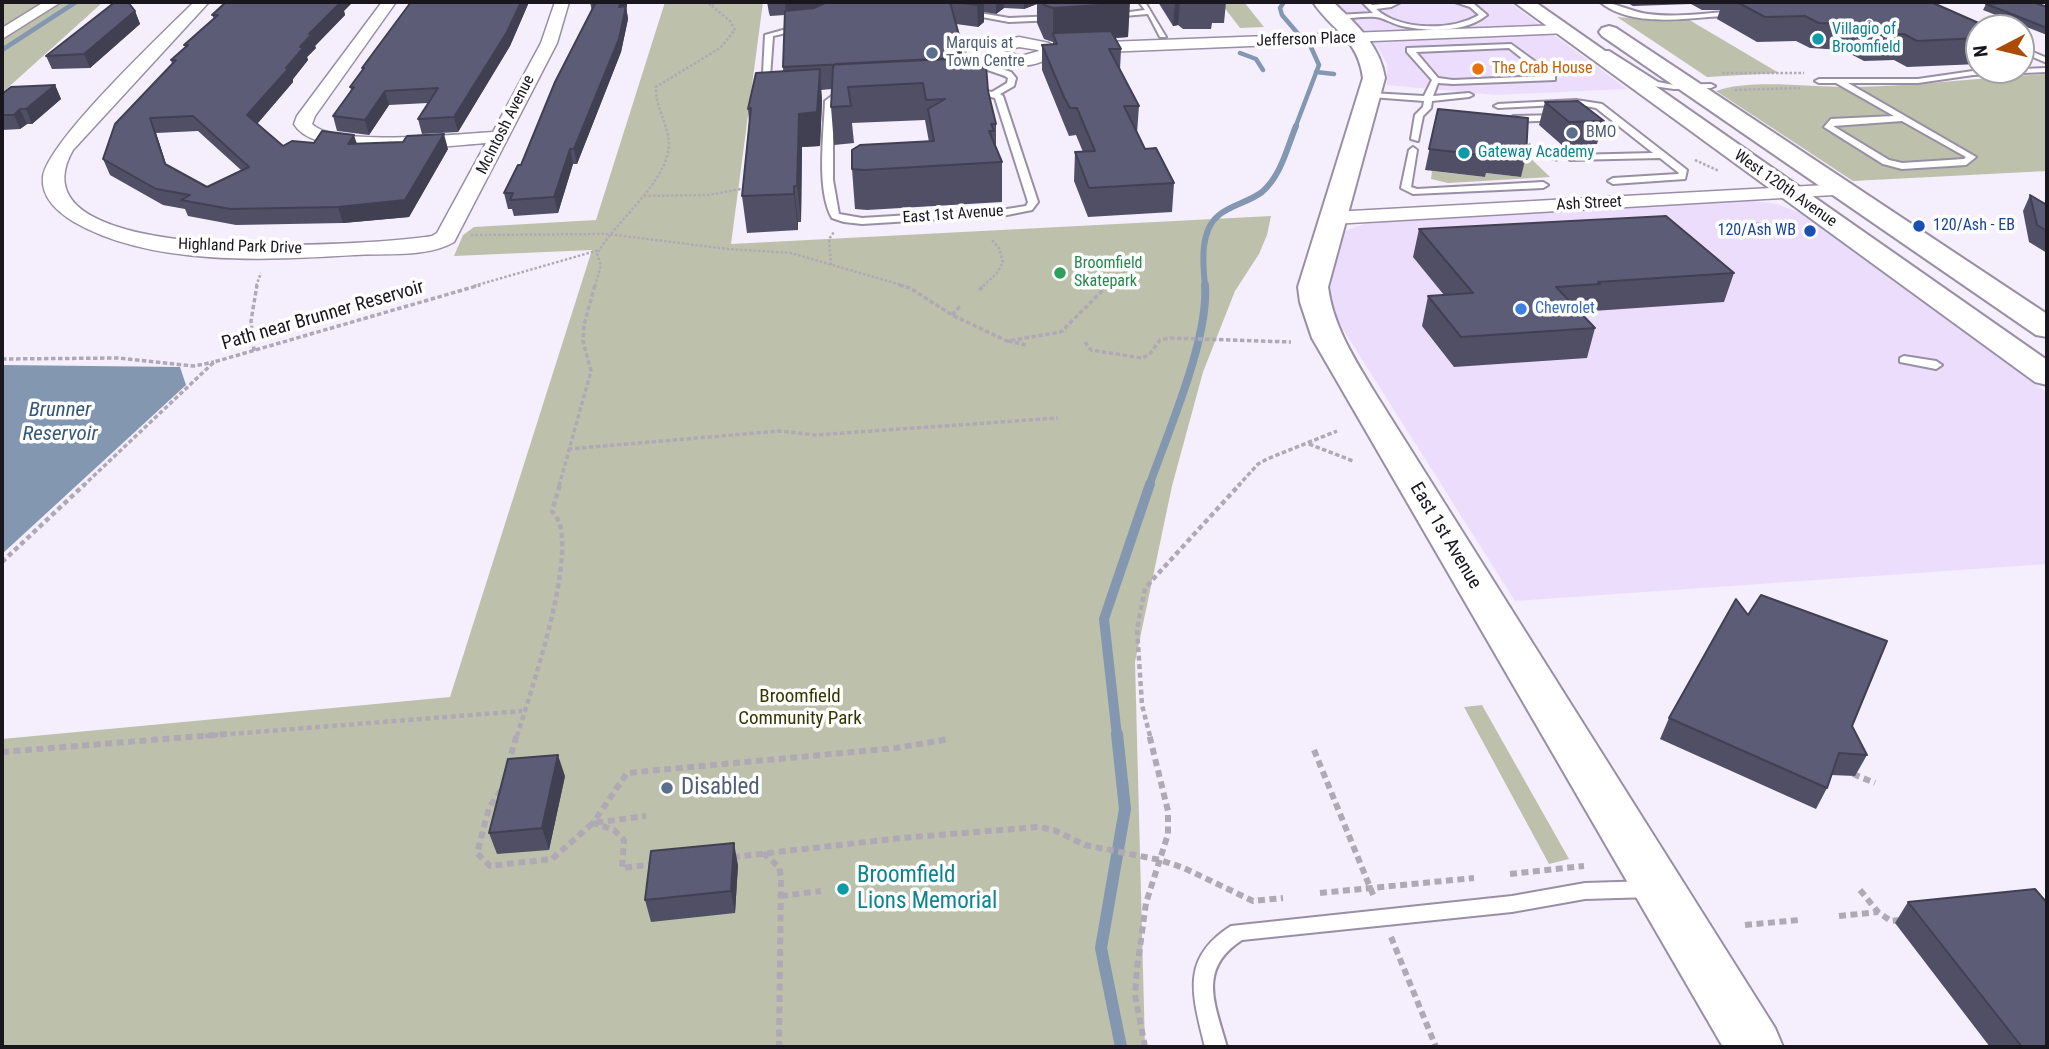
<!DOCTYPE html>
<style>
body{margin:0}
#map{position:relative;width:2049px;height:1049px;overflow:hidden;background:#f5eefd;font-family:"Roboto Condensed",sans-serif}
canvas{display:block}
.frame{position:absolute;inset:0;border:4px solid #1a161e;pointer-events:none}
.north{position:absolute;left:1965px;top:14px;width:70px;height:70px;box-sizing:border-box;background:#fff;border:2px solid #a3a2a5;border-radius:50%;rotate:263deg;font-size:19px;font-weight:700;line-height:28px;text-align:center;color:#1a161e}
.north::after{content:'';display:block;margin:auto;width:24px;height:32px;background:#ac4b06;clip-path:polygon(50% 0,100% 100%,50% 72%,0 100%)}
</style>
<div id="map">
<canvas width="2049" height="1049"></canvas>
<div class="frame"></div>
<div class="north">N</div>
</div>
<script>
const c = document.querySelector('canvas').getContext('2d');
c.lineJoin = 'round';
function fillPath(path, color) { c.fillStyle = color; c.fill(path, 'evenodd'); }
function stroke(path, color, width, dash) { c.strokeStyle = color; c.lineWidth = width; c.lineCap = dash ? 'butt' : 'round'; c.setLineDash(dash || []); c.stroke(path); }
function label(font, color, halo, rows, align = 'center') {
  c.font = font + ' "Roboto Condensed",sans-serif'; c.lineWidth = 7; c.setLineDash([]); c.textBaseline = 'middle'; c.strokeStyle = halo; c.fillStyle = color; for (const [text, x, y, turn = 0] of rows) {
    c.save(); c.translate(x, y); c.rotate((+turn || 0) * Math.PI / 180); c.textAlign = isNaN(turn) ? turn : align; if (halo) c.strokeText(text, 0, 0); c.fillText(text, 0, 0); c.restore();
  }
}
fillPath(new Path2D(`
 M1333,2H1509L1627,89L1496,95L1387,85V64L1378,48Z
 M1753,201L1777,204L1800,213L2047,393V564L1515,601L1327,304L1326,294L1344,231L1370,222Z`), '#edddfd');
fillPath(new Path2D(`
 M2,2H103L2,93Z
 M665,2H763L731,244L1271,216L1267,235L1259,254L1235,291L1203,372L1172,486L1135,662L1145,1047H2V739L450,697L592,250L454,256L463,235L474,227L596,220Z
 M1220,2H1244L1264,27L1240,28Z
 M1617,17L1654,20L1686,18L1779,73L1707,77Z
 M2047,74V171L1853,181L1716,91C1751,78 1816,88 1855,87C1919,86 1983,77 2047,74Z
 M1495,124L1550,177L1448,183L1431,179L1432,171L1485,177L1486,173L1521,177Z
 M1482,705L1569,859L1549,864L1464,707Z`), '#bdc1ab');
fillPath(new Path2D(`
 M2,365L180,367L186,385L2,554Z`), '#8398b0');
stroke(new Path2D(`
 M1284,2L1280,8L1282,15L1300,36
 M2,50L76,2
 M1240,53L1256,59L1263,70
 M1316,72L1334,74
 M1295,128L1319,65L1310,45`), '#8398b0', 4.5);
stroke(new Path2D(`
 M1205,286C1203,264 1199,231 1219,215C1231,205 1249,202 1262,192C1281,176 1287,148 1296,126`), '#8398b0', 6);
stroke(new Path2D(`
 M1149,486C1168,432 1209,339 1205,285`), '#8398b0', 8);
stroke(new Path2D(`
 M1117,736L1104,619L1150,484`), '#8398b0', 10);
stroke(new Path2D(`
 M1117,734L1125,809L1101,948L1121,1047`), '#8398b0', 12);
const lane = new Path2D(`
 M1139,2H1145L1166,37H1160L1148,14L1111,17L1107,15L1145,10Z
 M1362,2H1369L1372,5L1401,2L1391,7L1376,9C1400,31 1452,31 1479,15L1470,7L1455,2L1474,4L1487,15C1465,33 1428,32 1402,26C1393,24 1384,18 1376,17C1363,16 1349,19 1337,19L1333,17L1337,15L1373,13Z
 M1600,2C1614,2 1631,12 1648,14C1677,18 1708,13 1737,11L1740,13C1731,17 1718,16 1708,17C1674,20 1628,25 1600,2Z
 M968,11L1009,18L1055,16L1059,18L1055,20L1009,22L966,14Z
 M801,25L804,29L773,36L769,90L762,92L765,35Z
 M1511,44L1555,76V80L1453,84L1438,83L1433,96L1469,93L1473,95L1469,97L1432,101L1431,108L1423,116L1418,141L1411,139L1415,115L1423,107L1424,101L1371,97L1367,95L1371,93L1424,96L1432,80L1407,52V48ZM1509,48L1544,76L1453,80L1438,78L1416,52Z
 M2021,47L2047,58V63L2021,52Z
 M1603,51H1609L1658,82L1674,85L1711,84L1715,86L1711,88L1674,89L1653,86L1603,55Z
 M1000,55H1003V59L989,65L1011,72L1016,78L1014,86L1000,94L1003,96L1038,202L1032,210L1007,215L862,224L844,222L832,218C816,190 824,133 825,101L833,95L837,97L833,102V180L839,214L862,218L1007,209L1026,206L1028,202L995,98L965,90L969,88L992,92L1007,83L1008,78L1005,76L982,68L970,73L966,71Z
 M2047,68V72L1973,75L1918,83H1848L1976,157L1966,165L1902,169L1883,164L1824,127L1831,119L1894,116L1836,83H1819L1815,81L1819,79H1918L1973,71ZM1902,121L1966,157L1964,159L1902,163L1889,160L1833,126Z
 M1576,100L1602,104L1687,170L1685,179L1613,184L1608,181L1613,178L1678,174L1679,173L1660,158L1570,160L1569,158L1573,155L1653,153L1596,108L1576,104L1498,108L1494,106L1498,104Z
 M1563,115L1564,117L1560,120L1513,122L1509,119L1513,116Z
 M1413,147L1417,150L1411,187L1417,189L1543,182L1548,185L1543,188L1413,194L1401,188L1409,150Z
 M1766,224L1770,225V229L1737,232L1732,229L1737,226Z
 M1904,356L1936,361L1942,365L1936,369L1900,362V358Z
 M1651,881L1658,884L1660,889L1658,894L1651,897L1585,899L1512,912L1242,940C1197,969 1215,1004 1227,1047H1205C1193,996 1179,959 1231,926L1512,896L1585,883Z`);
const street = new Path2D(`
 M44,2H61L2,39V28Z
 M194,2H209L73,150C3,272 378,245 432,236L437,233L486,143C446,146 315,162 294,124L297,116L382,2H396L315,116L312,124C333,147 459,134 493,132L541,43L555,2H569L557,43L454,242C427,258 385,253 355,255C268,260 152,267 74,222C58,212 41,198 43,177C47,142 164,32 194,2Z
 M1563,25L1571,30L1568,33L1080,53L1072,48L1080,43Z
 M1019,37L1049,43L1057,51C1041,70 1001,71 985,52L996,41ZM1019,47L1038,50L1039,51L1021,56L1003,51Z
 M1844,184L1851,186L1854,190L1851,194L1333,224L1326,222L1323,218L1326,214L1333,212Z`);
const secondary = new Path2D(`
 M1313,2H1333C1356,24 1380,45 1385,78L1328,287C1333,326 1355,360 1375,393L1775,1028L1783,1047H1723L1312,338L1300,302L1298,287L1363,78C1358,38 1332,31 1313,2Z`);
const primary = new Path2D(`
 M1514,2H1535L2047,360V385L2035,382Z
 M1609,26L1616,28L2047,314V337L2036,335L1602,36L1599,32L1602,28Z`);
stroke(lane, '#998fa5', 4);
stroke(street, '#998fa5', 3);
stroke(secondary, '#998fa5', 4);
stroke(primary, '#998fa5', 4);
stroke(new Path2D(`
 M705,2L712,6L715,2
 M967,57L965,49L974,43
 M1722,73H1804
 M1735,90L1800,88
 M1525,141L1544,156L1558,161
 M1695,160L1719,171
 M644,196L709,195L746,188
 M471,235L607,234L728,249L791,253L905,286
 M831,265L829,239L834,232
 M256,286L261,273
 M474,286L599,250
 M595,286L601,265L597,254C615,221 667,183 669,145C669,125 655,108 656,87L720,48L735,30L730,21L712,6
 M983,286L997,273L1003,262L999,248L992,240
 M1107,286L1114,279L1123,260`), '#afa9b5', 2.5, [2.5, 2]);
stroke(new Path2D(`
 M899,285L910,288L952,315L1007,341L1061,332L1108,285
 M979,290L985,285
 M952,315L961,305
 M1008,341L1026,345
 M1085,342L1091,350L1142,358L1149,355L1160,340L1170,338L1291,342
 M254,351L251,321L257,285
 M2,359L118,358L194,366L214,362
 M1309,444L1353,461
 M568,449L780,431L815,435L1058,418
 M83,486L214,362L480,285
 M559,486L591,371L583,341L584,325L595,285
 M1238,486L1258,464L1267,459L1337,431`), '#afa9b5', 3.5, [4.5, 2.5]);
stroke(new Path2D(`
 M2,562L85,484
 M205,736L522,711
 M517,736C532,688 572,571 560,525C559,520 555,515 552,511L560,484
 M1150,736L1142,705L1137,629L1145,588L1240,484`), '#afa9b5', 4.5, [5, 3.5]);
stroke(new Path2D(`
 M1314,750L1374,897
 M2,752L227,734
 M508,765L517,734
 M1853,774L1875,783
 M501,790L489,808L477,853L490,866L552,859L593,823L646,816
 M763,853L779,867L781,877L779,1047
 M733,857L902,838L1038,827L1054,830L1085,845L1160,860L1184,868L1253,901L1283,898
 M655,864L622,868L624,840L614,830L593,823L627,773L896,748L949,739
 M1510,874L1584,866
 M1860,890L1878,912L1891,921L1900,920
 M1320,893L1474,878
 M781,896L821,891
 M1839,916L1878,912
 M1745,925L1799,920
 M1391,937L1436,1047
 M1145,1047L1135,995L1137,969L1146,903L1168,834V811L1149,734`), '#afa9b5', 6, [7, 4.5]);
fillPath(lane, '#fff');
fillPath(street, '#fff');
fillPath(secondary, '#fff');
fillPath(primary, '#fff');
fillPath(new Path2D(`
 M115,2H134H128L135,11L140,24L90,68L52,69L46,56Z
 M411,2H529L510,46L458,132L422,134L418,119L428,103L389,105L369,135L337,131L333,116L351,90L350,87L363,70L362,68Z
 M590,2H628L626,6L628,19L621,52L577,164H573L558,213L514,216L512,209H508L504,193L521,165L592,11Z
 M767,2H823V4L827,2H1129L1128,37L1115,38L1121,49L1120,70L1139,106L1137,133L1145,149L1174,183L1172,212L1088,217L1074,181L1075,152H1083L1076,135L1069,136L1064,124L1042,70V45H1053V42L1044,39L1037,23V4L1024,9L1004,8L996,14L984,12V22L978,27L956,24L962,59L969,64L988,91L996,124V148L1002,162V202L867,210L855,209L852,169L929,142L925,120L852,123L854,143L834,145L831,107L832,89L821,90L822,101L820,146L802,147L801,222H798V230L747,233L742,196L749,122L748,109L783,71L785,15L770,16L769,13Z
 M1158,2H1226L1224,23H1212L1211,29H1183L1178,25L1173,26Z
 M1626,2H1931L1979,28V64L1907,67L1894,60L1864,61L1843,50L1810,48L1796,41L1757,42L1717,19L1720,10H1702L1691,4L1633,6Z
 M2023,2H2033L2047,7V35L1983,10L1986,4Z
 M344,11L345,15L315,46L316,48L307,57L308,60L293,79V82L257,124L283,146L314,143L357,144L448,149L409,217L343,223L236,225L188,216L185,209L163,205L110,175L103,159L172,64L171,60L185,47L184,45L214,19L212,15ZM198,131L241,170L207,187L166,165L156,133Z
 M55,85L61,99L32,124H27L20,129L2,130V94Z
 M1545,102L1604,121L1597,144L1563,146L1539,125Z
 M1438,109L1526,156L1521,177L1486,173L1485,177L1425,170Z
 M2030,195L2047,205V253L2029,242L2023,211Z
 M1419,229L1734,273L1724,302L1593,311L1592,314H1582L1595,328L1587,358L1454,367L1422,326L1428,296L1444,295L1413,257Z
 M1748,615L1852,726L1867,755L1855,776L1831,775L1827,788L1816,809L1660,739L1669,718Z
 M565,776L549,850L497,854L489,833Z
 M738,865L735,913L651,922L645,900Z
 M1908,902L2047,1047H1990L1895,923Z`), '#504f66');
fillPath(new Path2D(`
 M336,2H353L344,11L345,15L315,46L316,48L307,57L308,60L293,79V82L252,130L247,115L286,68L300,47Z
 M521,2H529L510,46L458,132L454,117Z
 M621,2H628L621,20L619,7Z
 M785,2H823L824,14L787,24Z
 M982,2H984V22L978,27L977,5Z
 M996,2H1004V8L996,14Z
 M1024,2H1037V4L1024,9Z
 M1175,2H1180L1178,25L1173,26Z
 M1130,3L1128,37L1056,42L1053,34V42V8Z
 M626,6L628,19L621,52L577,164L574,149Z
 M135,11L140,24L90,68L84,54Z
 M962,46V69L948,61L952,50Z
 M820,69L822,101L820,146L802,147L801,222L797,186L799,114Z
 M55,85L61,99L32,124L26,109Z
 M385,91L389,105L369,135L365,120Z
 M20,109L27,124L20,129L14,115Z
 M150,118L156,133L171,179L165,164Z
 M444,134L448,149L409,217L343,223L338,207Z
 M354,135L359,150L348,144Z
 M570,149L573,164L558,213L554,197Z
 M794,186L798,222V230L794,194Z
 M558,755L565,776L549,850L542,828Z
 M734,843L738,865L735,913L731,891Z`), '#414053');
const building = new Path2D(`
 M115,2H128L135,11L84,54L46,56Z
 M226,2H341L309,34H312L300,47H304L286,68H289L247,115L283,146L292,141L314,143L322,131L354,135L348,144L403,142L407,136L444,134L405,200L338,207L230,209L181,200L190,195L156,189L103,159L115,124L176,60H171L188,45H184L218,15H212ZM193,116L249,167L207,187L165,164L150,118Z
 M411,2H521L507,32L454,117L418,119L438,88L385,91L365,120L333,116L354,87H350L364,68H362Z
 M596,2H621L619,7L626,6L619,39L574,149H570L554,197L510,200L513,193H504L518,165H521L555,82Z
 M827,2H950L962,46L952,50L949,59L783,67L785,11L814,8Z
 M954,2H982L977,5Z
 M1043,2H1129L1130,3L1053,8L1044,5Z
 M1737,2H1931L1990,28H1979V38L1917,41L1904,34L1873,35L1852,24L1819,23L1805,16L1765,17Z
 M2025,2H2033L2047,7V28L1986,4Z
 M1111,31L1121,49H1109L1139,106H1124L1145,149L1156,148L1174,183L1089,188L1075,152L1095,151L1077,108H1070L1064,97L1042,45L1057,44L1053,34L1055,33Z
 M953,58L968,60L969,64L986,65L988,91L996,124H991L994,131H989L1002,162L864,170L852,169V150L860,145L934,141L928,109L945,99L926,100L923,83L848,87L851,106L831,107L833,67L835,64Z
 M820,69L817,112L799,114L797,186H794V194L742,196L751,108L748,109L756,73Z
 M55,85L26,109H20L14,115H2V94L11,87Z
 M1578,101L1604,121L1569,122L1545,102Z
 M1438,109L1528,118L1526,156L1490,152V156L1429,149Z
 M2030,195L2047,205V231L2037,225Z
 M1666,216L1734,273L1598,282L1600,284L1556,287L1595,328L1461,337L1428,296L1473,293L1419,229Z
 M1761,595L1887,641L1852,726L1867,755L1839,753L1827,788L1669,718L1736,599L1748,615Z
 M558,755L542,828L489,833L508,759Z
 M734,843L731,891L645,900L651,851Z
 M2035,889L2047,903V1047H2022L1908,902Z`);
fillPath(building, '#5d5c77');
stroke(building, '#414053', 2);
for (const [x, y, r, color] of [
 [1818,39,7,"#0f9aa8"],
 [932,53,7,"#5c6f8a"],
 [1478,69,7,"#e8710a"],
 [1572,133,7,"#5c6f8a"],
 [1464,153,7,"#0f9aa8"],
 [1919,226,7,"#1a4fb4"],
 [1810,231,7,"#1a4fb4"],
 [1060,273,7,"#2e9e5b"],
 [1521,309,7,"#3f7fe0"],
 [667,788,7,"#5c6f8a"],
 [843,889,7,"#0f9aa8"]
]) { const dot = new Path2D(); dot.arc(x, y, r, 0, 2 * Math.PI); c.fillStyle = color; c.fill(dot); stroke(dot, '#fff', 2.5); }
label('16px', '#0d838f', '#fff', [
 ["Villagio of",1832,30],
 ["Broomfield",1832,48],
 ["Gateway Academy",1478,153]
], 'left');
label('16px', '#1a161e', '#fff', [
 ["Jefferson Place",1306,40,-2],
 ["McIntosh Avenue",506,125,-63],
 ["West 120th Avenue",1785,189,35],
 ["Ash Street",1589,204,-3],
 ["East 1st Avenue",953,215,-4],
 ["Highland Park Drive",240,247,2]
]);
label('16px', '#4e5e75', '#fff', [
 ["Marquis at",946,44],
 ["Town Centre",946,62],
 ["BMO",1586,133]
], 'left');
label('16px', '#c56008', '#fff', [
 ["The Crab House",1492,69]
], 'left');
label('16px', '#164399', '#fff', [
 ["120/Ash - EB",1933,226],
 ["120/Ash WB",1796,231,"right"]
], 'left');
label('16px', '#27864d', '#fff', [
 ["Broomfield",1074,264],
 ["Skatepark",1074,282]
], 'left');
label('16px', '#366cbe', '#fff', [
 ["Chevrolet",1535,309]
], 'left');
label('19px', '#1a161e', '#fff', [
 ["Path near Brunner Reservoir",323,316,-16],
 ["East 1st Avenue",1445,536,59]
]);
label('19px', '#323600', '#fff', [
 ["Broomfield",800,697],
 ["Community Park",800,719]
]);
label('italic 21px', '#35587d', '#fff', [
 ["Brunner",60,411],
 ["Reservoir",60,435]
]);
label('23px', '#4e5e75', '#fff', [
 ["Disabled",681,788]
], 'left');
label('23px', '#0d838f', '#fff', [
 ["Broomfield",857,876],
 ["Lions Memorial",857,902]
], 'left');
</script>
